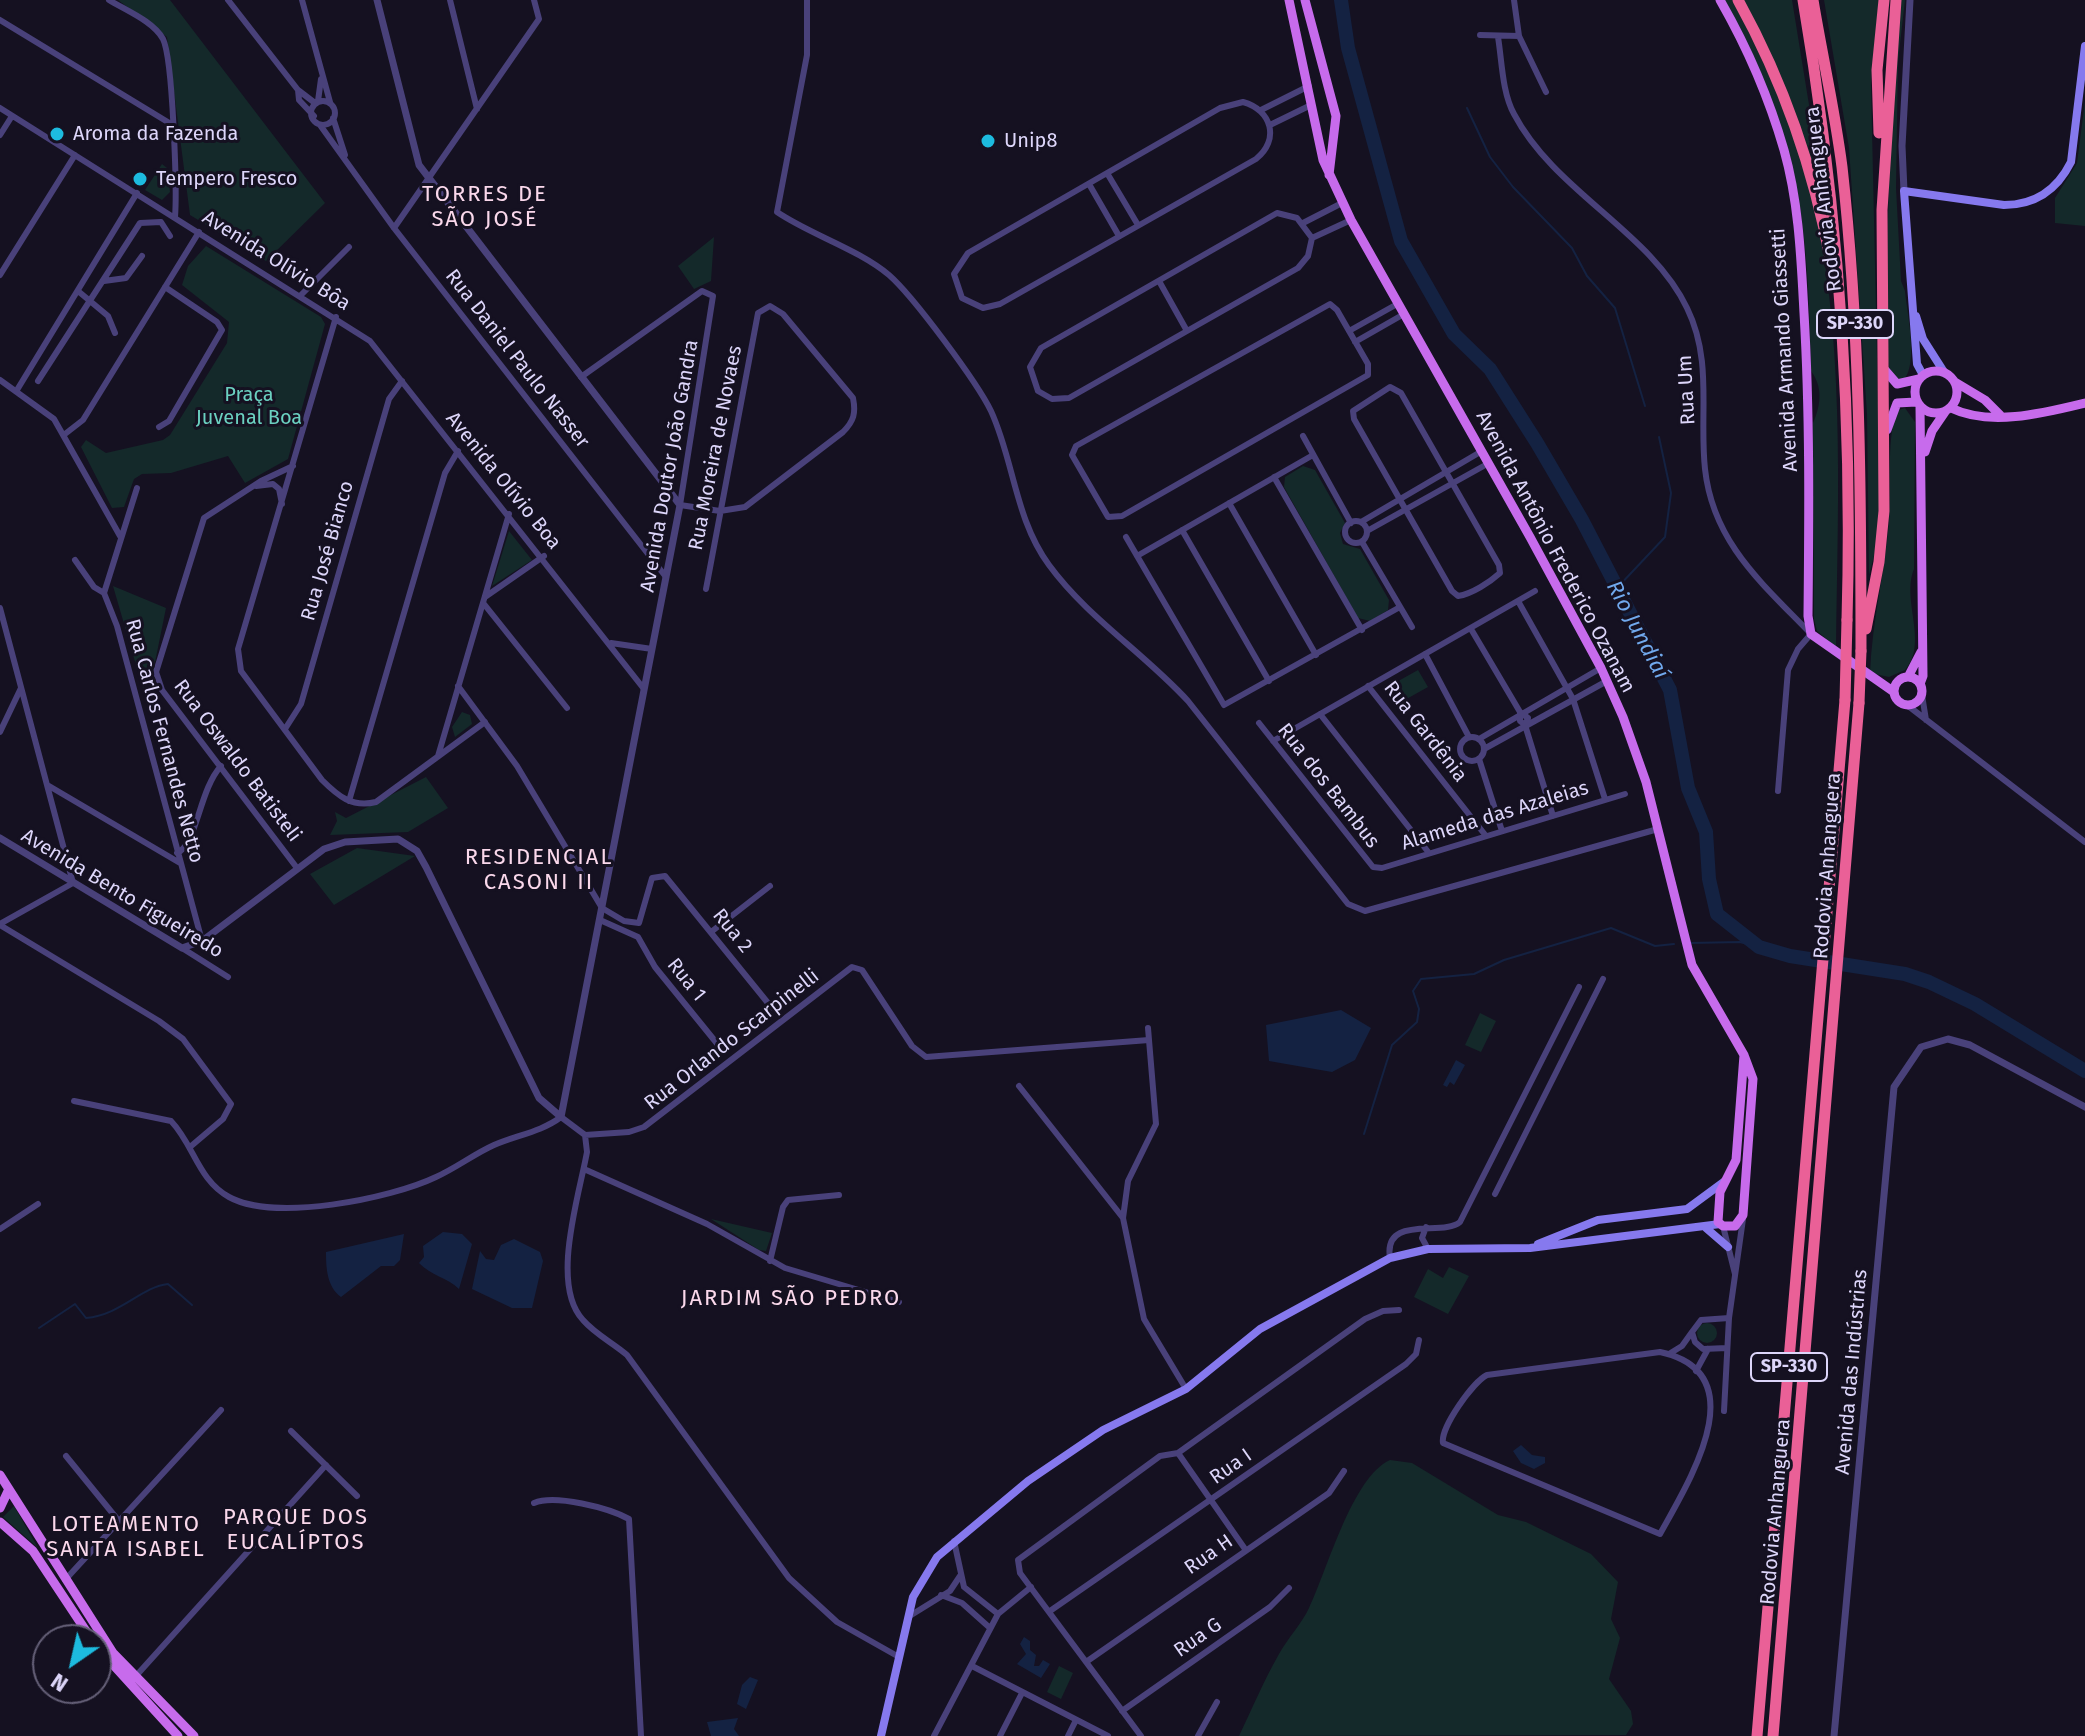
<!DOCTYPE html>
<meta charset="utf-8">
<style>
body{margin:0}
#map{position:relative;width:2085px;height:1736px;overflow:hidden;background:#151121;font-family:"Fira Sans",sans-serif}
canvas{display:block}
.north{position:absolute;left:32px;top:1624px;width:80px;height:80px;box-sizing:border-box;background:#151121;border:2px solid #656078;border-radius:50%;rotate:214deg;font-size:22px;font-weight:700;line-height:32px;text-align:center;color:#ddd6fa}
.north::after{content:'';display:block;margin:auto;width:28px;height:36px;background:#1dbbdf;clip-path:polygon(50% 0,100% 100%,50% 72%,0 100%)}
</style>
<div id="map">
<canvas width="2085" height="1736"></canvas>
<div class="north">N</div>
</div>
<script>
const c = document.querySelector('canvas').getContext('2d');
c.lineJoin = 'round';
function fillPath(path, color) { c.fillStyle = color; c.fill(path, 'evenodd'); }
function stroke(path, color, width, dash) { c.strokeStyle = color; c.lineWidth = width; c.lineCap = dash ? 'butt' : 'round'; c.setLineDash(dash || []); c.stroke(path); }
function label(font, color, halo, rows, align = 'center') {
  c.font = font + ' "Fira Sans",sans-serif'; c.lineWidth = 6; c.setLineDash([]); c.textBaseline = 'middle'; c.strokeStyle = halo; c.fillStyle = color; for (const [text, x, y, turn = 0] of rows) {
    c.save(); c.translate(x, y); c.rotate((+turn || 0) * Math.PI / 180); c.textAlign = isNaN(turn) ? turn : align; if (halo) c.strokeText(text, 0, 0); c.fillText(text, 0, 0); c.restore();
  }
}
fillPath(new Path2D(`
 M118,0H170L325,203L266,261L190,215L167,37Z
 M1723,0H1734C1763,57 1793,117 1809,180C1846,331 1838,492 1836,647L1817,631L1814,619L1813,423C1821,405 1823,387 1811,371C1809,302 1808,234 1792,166Z
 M1743,0H1792L1823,191L1820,192Z
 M1824,0H1879L1871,83L1880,493L1877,544L1869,575L1867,414L1849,148Z
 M1900,0H1905L1898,62L1896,188L1901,281L1905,291C1907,313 1920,370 1901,382L1889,372L1888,361C1885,240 1890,121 1900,0Z
 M2085,101V226L2055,223V198L2077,163Z
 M162,164L167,168L170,192L162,200L145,190Z
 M714,237L711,281L694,289L678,266Z
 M206,246L321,317L325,324L288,459L245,483L228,456L171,473L142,474L134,479L124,507L112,508L81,447L86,440L106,453L163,440L170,435L227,343L229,322L182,285L188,266Z
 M1905,408L1915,422L1914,569C1901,600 1929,643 1905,670L1889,677L1870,673C1872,621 1885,572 1889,521C1892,484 1886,447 1896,411Z
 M1303,466L1315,470L1345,523L1340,533L1343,544L1360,549L1389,600L1388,610L1370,621L1358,618L1284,487L1285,477Z
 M509,531L532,560L492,586Z
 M113,586L166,608L150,687L143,689Z
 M1418,670L1428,687L1394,706L1384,689Z
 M462,712L470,715L472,724L455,737L452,727Z
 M426,777L448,808L408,832L330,835L337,821L335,812L346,818Z
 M357,848L415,856L334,905L310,874Z
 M1480,1013L1496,1021L1481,1052L1465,1045Z
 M711,1219L772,1233L766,1251L759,1250Z
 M1449,1267L1469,1276L1448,1314L1414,1297L1428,1269L1443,1278Z
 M1697 1333a10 10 0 1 1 20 0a10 10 0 1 1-20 0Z
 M1390,1460L1412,1463L1498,1515L1526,1522L1591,1554L1618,1582L1611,1619L1620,1638L1609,1679L1631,1711L1633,1724L1626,1735L1239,1736C1252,1709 1264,1680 1279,1654C1288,1638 1302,1623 1309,1608C1327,1571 1352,1477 1390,1460Z
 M14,1506L38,1548L3,1517Z
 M1059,1666L1073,1673L1061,1699L1047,1692Z`), '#14292a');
fillPath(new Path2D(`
 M1341,1010L1371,1028L1355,1060L1332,1072L1269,1061L1266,1025Z
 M1456,1060L1465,1065L1454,1085L1450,1082L1447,1087L1443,1085Z
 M443,1232L462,1234L472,1244L459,1289C447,1277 431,1276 419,1263L424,1257L423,1246Z
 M404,1234L400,1260L394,1266H381L341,1297C327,1287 326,1268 326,1252Z
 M514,1239L540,1252L543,1261L532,1308H512L472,1289L480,1251L486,1259L494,1260L501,1245Z
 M1521,1445L1532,1455L1545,1457V1463L1534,1469L1521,1463L1513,1451Z
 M1024,1637L1030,1641V1650L1036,1655L1034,1666H1039L1043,1660L1050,1664L1041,1678L1017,1664L1026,1654L1020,1644Z
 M750,1677L758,1680L746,1709L737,1704L742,1685Z
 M738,1718L734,1729L739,1736H711L707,1722Z`), '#142242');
stroke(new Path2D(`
 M1467,108L1490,157L1513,187L1572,248L1587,276L1615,308L1645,406
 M1617,588L1665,537L1671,493L1659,437
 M1690,943L1740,942L1759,947
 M1364,1134L1392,1045L1417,1022L1419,1009L1413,991L1421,979L1474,974L1504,960L1611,928L1655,946L1674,944
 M39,1328L75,1304L86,1318C121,1315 141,1287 168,1284L192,1305`), '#142242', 2);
stroke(new Path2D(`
 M1341,0L1348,48L1401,241L1454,334L1490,369L1537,443L1582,520L1670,690L1688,788L1706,832L1709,879L1717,914L1759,947L1790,956L1905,974L1929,982L1975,1004L2085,1071`), '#142242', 14);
stroke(new Path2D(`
 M109,0C125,10 153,21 163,39C173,59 177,191 175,217
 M228,0L298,90L315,103
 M302,0L330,102
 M450,0L477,109
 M807,0V55L777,212C811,235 858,249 889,275C913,296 977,382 991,411C1014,461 1015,519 1049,565C1087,617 1144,653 1188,701L1348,904L1365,911L1658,829
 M1514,0L1519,36L1546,92
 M0,20L171,124
 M1480,35L1519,36
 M1498,37C1502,61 1502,92 1514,114C1555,192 1651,232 1687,308C1713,361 1699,414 1705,469C1713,543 1763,584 1811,634L1798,649L1788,670L1778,791
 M298,90L299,100L314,116
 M318,101L321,79
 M311 113a12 12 0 1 1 24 0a12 12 0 1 1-24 0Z
 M1243,102C1272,110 1280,140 1256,159L1000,304L983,308L962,298L954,274L968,253L1220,108Z
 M0,108L370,341L644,689
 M1261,110L1309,86
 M333,118L345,155
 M320,125L394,228L666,577
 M1270,125L1311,105
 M0,135L12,116
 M1107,173L1138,225
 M1089,184L1119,236
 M1277,213L1297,218L1312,238L1308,256L1298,268L1069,398L1052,399L1038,391L1030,367L1041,348Z
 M1303,223L1342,203
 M394,228L539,19L534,0
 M1312,238L1351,220
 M0,275L75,155
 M104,281L126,278L142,256
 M1159,281L1187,331
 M78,291L108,316L115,333
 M300,296L349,247
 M1330,304L1337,310L1368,364V375L1122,516L1108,517L1072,455L1076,446Z
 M336,317L238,649L241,671L322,780C338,796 352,808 376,802L485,722
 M1349,331L1399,303
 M1355,342L1404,314
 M581,377L702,291L713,296L680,505L720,511L745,507L843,432C854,421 856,413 853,398L783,314L770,306L758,313L706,589
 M0,380L54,419L120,536
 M38,381L140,223L161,222L170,236
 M1390,387L1401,393L1499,565L1500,573C1490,582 1472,594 1458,596L1452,591L1354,419L1353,411Z
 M17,390L137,193
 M159,427L169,421L222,330L217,322L165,287
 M65,434L83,420L199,232
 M1303,436L1351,523
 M293,466L261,481L204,518L156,672L162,690L297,868
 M1274,477L1362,630
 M256,486L273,484L279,489L282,504
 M1229,503L1316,655
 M1345 532a11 11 0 1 1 22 0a11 11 0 1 1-22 0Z
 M1361,522L1482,451
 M1182,530L1269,681
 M1367,531L1489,463
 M1126,537L1224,705L1400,607
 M1362,542L1412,627
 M1137,556L1313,455
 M75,560L94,587L104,593L117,626L202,941
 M104,593L137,488
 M485,597L544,556
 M1518,601L1573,699L1605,799
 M484,604L567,708
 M0,608L73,883L0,924
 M1471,629L1520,712L1528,718L1525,725
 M611,643L652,649
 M1425,654L1469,737
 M458,686L517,766L602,908L624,921L639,923L652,878L665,876L772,1008
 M1368,686L1486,836
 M1922,695L1926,720
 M1907,705L2085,842
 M1520,712V721L1525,725L1553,816
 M1320,714L1429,853
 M1259,723L1373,867L1382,868L1625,794
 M285,729L301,704L389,399L402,381
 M0,732L21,688
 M1460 749a12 12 0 1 1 24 0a12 12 0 1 1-24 0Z
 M1479,739L1601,668
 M1273,741L1535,591
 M1484,749L1607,681
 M438,756L509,514
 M1479,759L1502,831
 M49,786L180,863
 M349,801L445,473L458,451
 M177,853C197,845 199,790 221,766
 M600,920L638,937L655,967L719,1046
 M0,925L159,1021L183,1039L231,1104L223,1119L190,1147
 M711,932L770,886
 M182,948L228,977
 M1148,1028L1156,1124L1128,1181L1123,1218L1144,1319L1186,1389
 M1019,1086L1123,1218
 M74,1101L171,1121C194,1145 198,1180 229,1197C274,1222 390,1199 436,1177C456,1168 474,1154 494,1145C517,1135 541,1132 561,1117L585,1135L629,1132L644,1127L852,967L862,970L912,1046L926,1057L1149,1040
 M585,1135L587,1152C579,1196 550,1285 583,1320C595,1334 613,1343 627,1355L789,1578L837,1622L899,1657
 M584,1169L707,1224L785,1268L899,1302
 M1495,1194L1603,979
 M1723,1226L1735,1274
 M1426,1227L1422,1238L1428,1249
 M0,1229L38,1204
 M1390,1258C1383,1214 1443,1237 1460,1222L1579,987
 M770,1261L783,1207L788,1200L839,1195
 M1727,1348L1703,1349L1695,1342L1692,1332L1701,1320L1729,1318
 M1660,1352C1758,1373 1688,1483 1660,1534L1443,1443C1440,1428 1473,1382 1487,1375Z
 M1669,1354L1682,1346L1692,1332
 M1696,1371L1708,1349
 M1724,1411L1729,1318L1743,1219
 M291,1431L357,1496
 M1178,1453L1245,1549
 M66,1456L118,1520
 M534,1503C555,1494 609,1508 629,1519L641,1736
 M954,1541L964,1587L998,1614
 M65,1580L221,1410
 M941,1595L962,1603L990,1628
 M1050,1611L1406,1364L1416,1354L1419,1340
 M908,1617L950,1591L960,1576
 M1086,1662L1329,1493L1344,1471
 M972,1666L1108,1736
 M135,1677L326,1465
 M1122,1711L1270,1607L1289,1588
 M934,1736L998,1614L1031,1587
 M1000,1736L1022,1693
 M1068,1736L1076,1720
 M1141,1736L1020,1573L1018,1560L1160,1456L1178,1453L1365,1319L1383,1311L1399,1310
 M1198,1736L1217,1702`), '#49417a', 6);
stroke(new Path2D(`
 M1904,191L1902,146L1910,0
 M0,838L182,948L202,941L324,849L345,842L398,839L417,851L426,867L539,1098L561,1117L680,505L419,165L377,0
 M1834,1736L1894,1087L1921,1047L1948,1039L1970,1045L2085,1107`), '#49417a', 7);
stroke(new Path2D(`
 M1916,316L1923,339L1944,372
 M1923,375L1917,364L1904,191L2004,205C2035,205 2057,190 2071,162L2085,46
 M1706,1228L1728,1247
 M1538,1244L1598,1220L1687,1209L1725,1181
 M881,1736L913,1597L937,1557L1028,1481L1103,1430L1186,1389L1260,1329L1390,1258L1428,1249L1530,1248L1720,1224`), '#8679ee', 8);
stroke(new Path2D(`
 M1289,0L1323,160L1351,220L1530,537L1601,668L1623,717L1646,782L1692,965L1744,1055L1753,1079L1743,1215L1735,1226H1723L1718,1222L1720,1192L1736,1160L1744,1055
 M1305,0L1336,116L1329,175
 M1720,0C1747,47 1769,98 1784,150C1799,203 1801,258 1804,313C1810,414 1809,515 1808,616L1811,634L1894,692
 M1884,369L1897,384L1919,379
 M1915 392a21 21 0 1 1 42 0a21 21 0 1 1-42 0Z
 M1955,382L1985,400L2000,415
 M1920,406L1923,676L1920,684
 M1951,408C1990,427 2044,413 2085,403
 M1887,430L1897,403L1916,402
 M1925,452L1932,431L1945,412
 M1908,677L1921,652
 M1894 691a14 14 0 1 1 28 0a14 14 0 1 1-28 0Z
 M0,1475L113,1653L194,1736
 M0,1508L9,1489
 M0,1522L33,1551L92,1640
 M96,1646L178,1736`), '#c76bec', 9);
stroke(new Path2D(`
 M1738,0C1784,83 1814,170 1831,263
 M1803,0C1838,205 1853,412 1847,620
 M1813,0C1822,55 1835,111 1842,167C1860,328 1861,489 1861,651
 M1879,133L1877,70L1884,0
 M1866,629L1879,562L1884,511L1882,210L1896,0
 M1757,1736L1845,700
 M1773,1736L1859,703`), '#ea6097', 11);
stroke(new Path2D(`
 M1845,700L1847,620
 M1859,703L1861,651`), '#ea6097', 11);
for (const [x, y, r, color] of [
 [57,134,8,"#1dbbdf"],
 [988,141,8,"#1dbbdf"],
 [140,179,8,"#1dbbdf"]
]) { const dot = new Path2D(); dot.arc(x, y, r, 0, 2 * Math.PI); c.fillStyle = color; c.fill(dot); stroke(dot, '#151121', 3); }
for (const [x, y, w] of [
 [1855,324,76],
 [1789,1367,76]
]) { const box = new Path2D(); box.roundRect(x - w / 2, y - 14, w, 28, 6); c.fillStyle = '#151121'; c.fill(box); stroke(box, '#ddd6fa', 2); }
label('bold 18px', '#ddd6fa', null, [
 ["SP-330",1855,324],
 ["SP-330",1789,1367]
]);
label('20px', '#ddd6fa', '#151121', [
 ["Aroma da Fazenda",73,134],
 ["Unip8",1004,141],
 ["Tempero Fresco",156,179]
], 'left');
label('20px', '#ddd6fa', '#151121', [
 ["Rodovia Anhanguera",1824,199,-97],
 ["Avenida Olívio Bôa",276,261,32],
 ["Avenida Armando Giassetti",1785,350,-93],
 ["Rua Daniel Paulo Nasser",517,359,52],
 ["Rua Um",1687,390,-93],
 ["Rua Moreira de Novaes",716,448,-79],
 ["Avenida Doutor João Gandra",670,466,-80],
 ["Avenida Olívio Boa",503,481,51],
 ["Rua José Bianco",328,551,-74],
 ["Avenida Antônio Frederico Ozanam",1555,552,62],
 ["Rua Gardênia",1425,732,52],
 ["Rua Carlos Fernandes Netto",164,741,75],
 ["Rua Oswaldo Batisteli",237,761,53],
 ["Rua dos Bambus",1328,786,52],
 ["Alameda das Azaleias",1495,816,-17],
 ["Rodovia Anhanguera",1828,866,-86],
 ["Avenida Bento Figueiredo",122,894,31],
 ["Rua 2",732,931,51],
 ["Rua 1",686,980,51],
 ["Rua Orlando Scarpinelli",732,1040,-38],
 ["Avenida das Indústrias",1852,1372,-85],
 ["Rua I",1231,1467,-35],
 ["Rodovia Anhanguera",1776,1512,-85],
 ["Rua H",1209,1555,-35],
 ["Rua G",1198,1638,-35]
]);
label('20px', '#6bd0c0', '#151121', [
 ["Praça",249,395],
 ["Juvenal Boa",249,418]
]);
c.letterSpacing = '2px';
label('22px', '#fad8eb', '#151121', [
 ["TORRES DE",485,195],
 ["SÃO JOSÉ",485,220],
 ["RESIDENCIAL",539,858],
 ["CASONI II",539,883],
 ["JARDIM SÃO PEDRO",791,1299],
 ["PARQUE DOS",296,1518],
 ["EUCALÍPTOS",296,1543],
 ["LOTEAMENTO",126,1525],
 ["SANTA ISABEL",126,1550]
]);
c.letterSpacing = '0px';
label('italic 22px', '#71a9ed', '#151121', [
 ["Rio Jundiaí",1637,630,62]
]);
</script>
